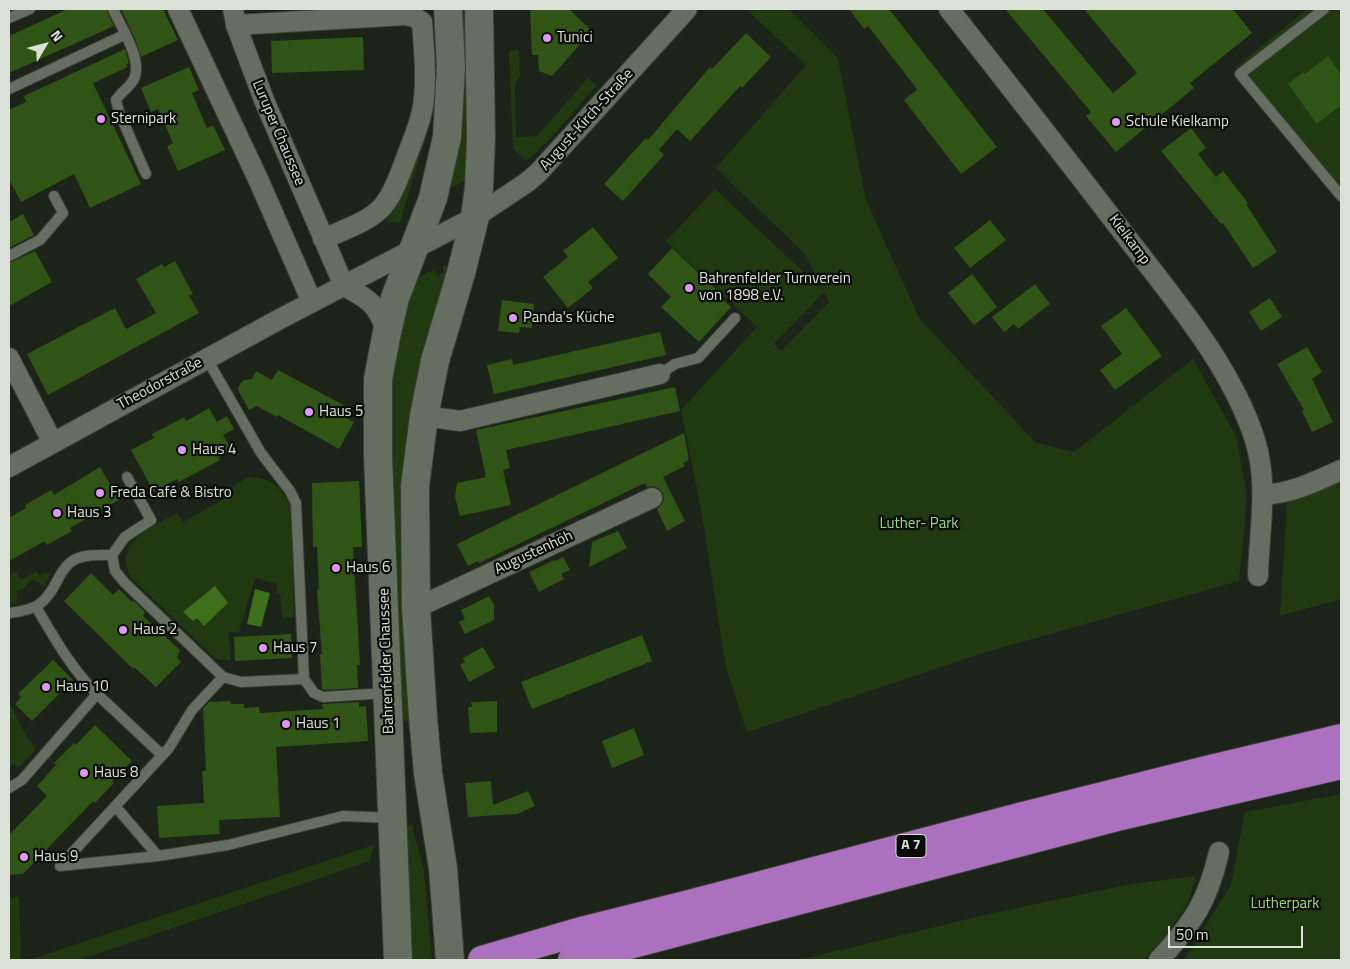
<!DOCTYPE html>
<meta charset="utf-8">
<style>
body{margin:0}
#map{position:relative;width:1350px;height:969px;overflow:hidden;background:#1c2319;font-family:"Titillium Web",sans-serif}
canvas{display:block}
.frame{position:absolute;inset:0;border:10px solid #dbe0d9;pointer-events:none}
.north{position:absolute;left:20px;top:20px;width:50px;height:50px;-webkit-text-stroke:4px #090b07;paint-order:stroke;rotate:53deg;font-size:14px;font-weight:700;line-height:20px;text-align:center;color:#dbe0d9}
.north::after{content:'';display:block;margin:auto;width:18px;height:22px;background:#dbe0d9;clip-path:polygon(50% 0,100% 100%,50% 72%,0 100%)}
.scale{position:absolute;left:1168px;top:926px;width:135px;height:22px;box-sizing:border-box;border:2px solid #dbe0d9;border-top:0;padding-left:6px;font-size:15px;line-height:18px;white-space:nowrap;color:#dbe0d9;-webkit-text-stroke:4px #090b07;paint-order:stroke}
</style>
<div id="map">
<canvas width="1350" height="969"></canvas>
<div class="frame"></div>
<div class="north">N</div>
<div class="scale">50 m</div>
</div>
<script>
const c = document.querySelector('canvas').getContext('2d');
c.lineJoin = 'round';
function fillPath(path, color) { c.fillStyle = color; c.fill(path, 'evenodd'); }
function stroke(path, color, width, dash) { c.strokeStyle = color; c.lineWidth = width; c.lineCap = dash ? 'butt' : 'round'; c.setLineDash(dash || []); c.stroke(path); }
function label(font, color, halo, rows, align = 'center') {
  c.font = font + ' "Titillium Web",sans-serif'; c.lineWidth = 4.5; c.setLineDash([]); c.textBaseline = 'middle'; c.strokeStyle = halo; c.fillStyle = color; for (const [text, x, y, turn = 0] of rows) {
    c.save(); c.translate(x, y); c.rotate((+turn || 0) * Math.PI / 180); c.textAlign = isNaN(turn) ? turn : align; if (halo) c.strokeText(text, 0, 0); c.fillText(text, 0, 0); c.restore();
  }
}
fillPath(new Path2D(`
 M457,9H470V178L445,191Z
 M746,9H789L838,59L866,200L919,318L1036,443L1074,452L1193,359L1236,436L1246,489L1245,524L1239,581L986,652L747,732L726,668L702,515L681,410L756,328L759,329L666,241L715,189L824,291L805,254L716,168L806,65ZM824,292L829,302L781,351L774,344Z
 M1307,9H1341V201L1236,67Z
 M433,40L436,59L433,113L400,223L386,221L392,211L421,133Z
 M519,50L520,76L515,84L516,137L537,136L588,78L597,85L548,141L528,160H525L513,148L509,51Z
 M454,263L423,370L404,457L414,720L398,722L388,392L412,279L434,270L437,276L444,273L442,267Z
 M1341,476V599L1280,616L1287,503Z
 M248,477C269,476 283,488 291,507L294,617L282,618L280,594L276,593L277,584L255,578L239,632L228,633L231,661L216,659L133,580C109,544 152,527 177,513L183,522L234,493L232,487Z
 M37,571L40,576L46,572L50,575L44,586L32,579L24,588L17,591L16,604L9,603V576L16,572L21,580Z
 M11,706L26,736L35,747L34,752L18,768L15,764L9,766V707Z
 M1341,794V960H1184L1231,885L1245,812Z
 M412,825L424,870L432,960H409L403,826Z
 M374,845L370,861L79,960H29Z
 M1196,876L1188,904L1169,931L1144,960H799L993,913L1131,884Z
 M19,897L21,960H9V898Z`), '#203910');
fillPath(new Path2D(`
 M215,586L228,603L204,626L197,618L193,621L183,612Z
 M255,589L270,593L261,627L247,624Z`), '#3e6f1b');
fillPath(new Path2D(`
 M68,9H106L114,26L9,73V36Z
 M121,9H163L178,40L141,57L136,41Z
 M530,9H569L592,31L552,76L539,71L538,55H532Z
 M849,9H889L997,147L961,174L904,100L917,90L914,85L868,26L864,29Z
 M1005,9H1043L1113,93L1137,73L1084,9H1233L1252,33L1190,83L1194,88L1116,152L1086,116L1091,112Z
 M746,33L771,57L742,88L740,86L690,141L677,129L659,150L664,155L623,201L604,184L646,138L648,140L710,67L712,69Z
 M363,37L364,70L272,73L271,41Z
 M125,49L129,63L126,65L128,67L93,83L141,184L90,208L74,174L21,202L9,179V110L26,102L24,96Z
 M1328,56L1341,74V105L1317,124L1288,84L1303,72L1305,74Z
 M189,67L199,90L192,93L207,128L213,125L225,150L178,171L167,146L173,143L158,109L151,112L141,88Z
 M1191,128L1206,148L1198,154L1216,177L1223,171L1248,203L1246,204L1277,252L1253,268L1223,223L1221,224L1161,151Z
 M23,214L34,235L9,248V222Z
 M990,220L1006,240L970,268L954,248Z
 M593,227L618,258L588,282L593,288L568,308L543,277L568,257L563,251Z
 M672,248L723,296L721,298L731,307L699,342L661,307L671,297L648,274Z
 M35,251L52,282L9,306V263Z
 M175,261L193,294L189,296L199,313L48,395L27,354L115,308L126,329L156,313L136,279L162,264L164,267Z
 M972,274L997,307L974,325L948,293Z
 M1035,284L1050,304L1018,329L1014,324L1004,332L992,317Z
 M1270,298L1282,317L1261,331L1249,312Z
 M502,300L534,304L532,328L520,327L519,333L498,331Z
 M1126,308L1162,356L1115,390L1100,370L1122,354L1101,326Z
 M660,332L666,355L494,394L487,365L512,359L513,365Z
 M1307,347L1322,372L1312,379L1333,422L1312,432L1302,411L1304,410L1277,364Z
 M278,370L351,409L346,418L354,422L339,449L278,415L277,417L257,406L249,410L238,390L240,383L244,380L252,379L256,371L272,380Z
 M675,387L680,411L506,450L510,468L503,470L511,505L460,516L455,497L457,483L486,477L476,430Z
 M209,408L217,422L227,416L234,429L223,435L232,450L218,458L220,460L179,482L177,479L154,492L131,450L154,438L152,434L177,421L184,417L186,421Z
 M684,433L689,460L683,463L685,466L663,477L685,521L667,531L657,509L662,504L664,499L663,493L658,488L653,486L647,487L645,483L479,563L478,561L468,566L457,544Z
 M100,467L119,500L70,528L72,531L47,545L45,541L9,561V518L26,508L25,505L51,490L54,495Z
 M359,481L362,547H353L360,665H357L358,688L324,690L322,689L320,654H322L317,590L319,589L317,547H313L312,483Z
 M618,531L627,548L589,567L592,542Z
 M563,557L570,570L561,574L564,579L539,592L529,572L554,560L555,561Z
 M91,573L113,595L119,589L132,602L133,600L145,612L143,616L180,650L177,658L181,662L156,687L134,667L133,669L64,601Z
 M489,596L494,605V620L465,634L459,622L465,619L461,610Z
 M291,634L292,658L235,661L234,637Z
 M642,635L652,661L532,709L521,682Z
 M483,647L495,668L469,682L460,665L465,662L463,658Z
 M53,660L73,680L32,721L15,704L21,697L18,694Z
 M230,701L231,704H244V708L259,707L260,713L323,709L322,704L359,702V707L366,706L368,741L276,747L280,817L219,820L220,834L159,838L157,806L204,803L202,771H206L203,709L209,702Z
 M497,701V732L470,733L468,707H472L471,702Z
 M95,725L132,761L112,781L114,783L95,803L93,801L23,874L9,875V835L47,796L37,786L56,765L54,763L74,743L76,745Z
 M634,728L644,755L612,768L602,741Z
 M491,781L493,805L528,791L535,806L517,814L468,817L465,783Z`), '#2f5415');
const lane = new Path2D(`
 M113,9C121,27 143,60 134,79C131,86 121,92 116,100L119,112L146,174
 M1324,9L1240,74L1341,196
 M9,18L30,9
 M9,89L124,35
 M9,256L40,240L63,213L54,196
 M207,359L261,453L290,491L296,503L304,679L241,682L223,677
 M660,374L675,364L698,358L735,318
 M112,555L125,537L151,520L127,477
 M9,613C35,610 45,605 57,581C61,573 66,564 74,560C84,554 100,555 112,555L115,571L125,583L223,677L192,710L169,748L60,866
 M304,679L314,693L323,697L387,693
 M97,694L162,755
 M9,788L22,780L97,694C71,668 55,639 36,607
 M158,856L228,845L343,816L392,818
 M60,866L158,856L115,806`);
const street = new Path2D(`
 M178,9L258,179L312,302
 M233,9L236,25L264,100L344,286
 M949,9C1009,85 1069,162 1128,239C1174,299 1232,367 1255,440C1269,485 1259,530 1258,576
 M236,25L405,15L414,17L422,22C424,49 427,80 423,106C420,125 411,144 405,161C399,176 394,193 383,206C371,221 341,231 323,239
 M344,286C370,300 376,303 387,332
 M9,358L53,443
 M424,416L460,421L660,374
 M9,467L278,320L475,217L526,183L538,173L687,9
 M1263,495C1293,493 1314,482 1341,470
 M416,608L652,498
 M1159,960C1193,923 1208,901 1219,852`);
const secondary = new Path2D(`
 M398,960L378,457V379L387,332L395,298L433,198L447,137L451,67L448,9
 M450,960L443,868L428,773L423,717L416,608L415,486L424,416L435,361L461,273L475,217L479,187L481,138L479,9`);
const highway = new Path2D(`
 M482,960L585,930L693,903L1019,817L1206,770L1341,738
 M572,960L1121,816L1341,765`);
stroke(lane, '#3a3f37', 12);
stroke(street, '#3a3f37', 22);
stroke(secondary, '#3a3f37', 30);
stroke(highway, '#3a3f37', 30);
stroke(lane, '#666e62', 10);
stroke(street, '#666e62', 20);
stroke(secondary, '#666e62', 28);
stroke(highway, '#ac71be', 28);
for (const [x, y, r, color] of [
 [547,38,5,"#de98f3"],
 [101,119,5,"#de98f3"],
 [1116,122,5,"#de98f3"],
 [689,288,5,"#de98f3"],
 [513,318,5,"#de98f3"],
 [309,412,5,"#de98f3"],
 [182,450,5,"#de98f3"],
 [100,493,5,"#de98f3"],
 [57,513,5,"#de98f3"],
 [336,568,5,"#de98f3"],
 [123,630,5,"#de98f3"],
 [263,648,5,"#de98f3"],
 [46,687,5,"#de98f3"],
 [286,724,5,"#de98f3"],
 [84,773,5,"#de98f3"],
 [24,857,5,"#de98f3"]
]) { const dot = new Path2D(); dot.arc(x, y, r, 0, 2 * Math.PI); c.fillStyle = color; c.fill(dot); stroke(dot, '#090b07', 2); }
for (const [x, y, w] of [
 [911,846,30]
]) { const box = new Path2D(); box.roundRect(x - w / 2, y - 11.5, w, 23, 4); c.fillStyle = '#090b07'; c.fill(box); stroke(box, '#dbe0d9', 1); }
label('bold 14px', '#dbe0d9', null, [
 ["A 7",911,846]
]);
label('15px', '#dbe0d9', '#090b07', [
 ["Tunici",557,38],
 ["Sternipark",111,119],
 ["Schule Kielkamp",1126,122],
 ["Bahrenfelder Turnverein",699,279],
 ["von 1898 e.V.",699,296],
 ["Panda's Küche",523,318],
 ["Haus 5",319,412],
 ["Haus 4",192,450],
 ["Freda Café & Bistro",110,493],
 ["Haus 3",67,513],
 ["Haus 6",346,568],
 ["Haus 2",133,630],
 ["Haus 7",273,648],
 ["Haus 10",56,687],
 ["Haus 1",296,724],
 ["Haus 8",94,773],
 ["Haus 9",34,857]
], 'left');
label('15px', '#dbe0d9', '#090b07', [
 ["August-Kirch-Straße",587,120,-48],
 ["Luruper Chaussee",278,133,67],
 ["Kielkamp",1129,240,53],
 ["Theodorstraße",160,384,-28],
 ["Augustenhöh",534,553,-25],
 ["Bahrenfelder Chaussee",387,661,-92]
]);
label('15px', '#99dd72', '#090b07', [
 ["Luther- Park",919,524],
 ["Lutherpark",1285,904]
]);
</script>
